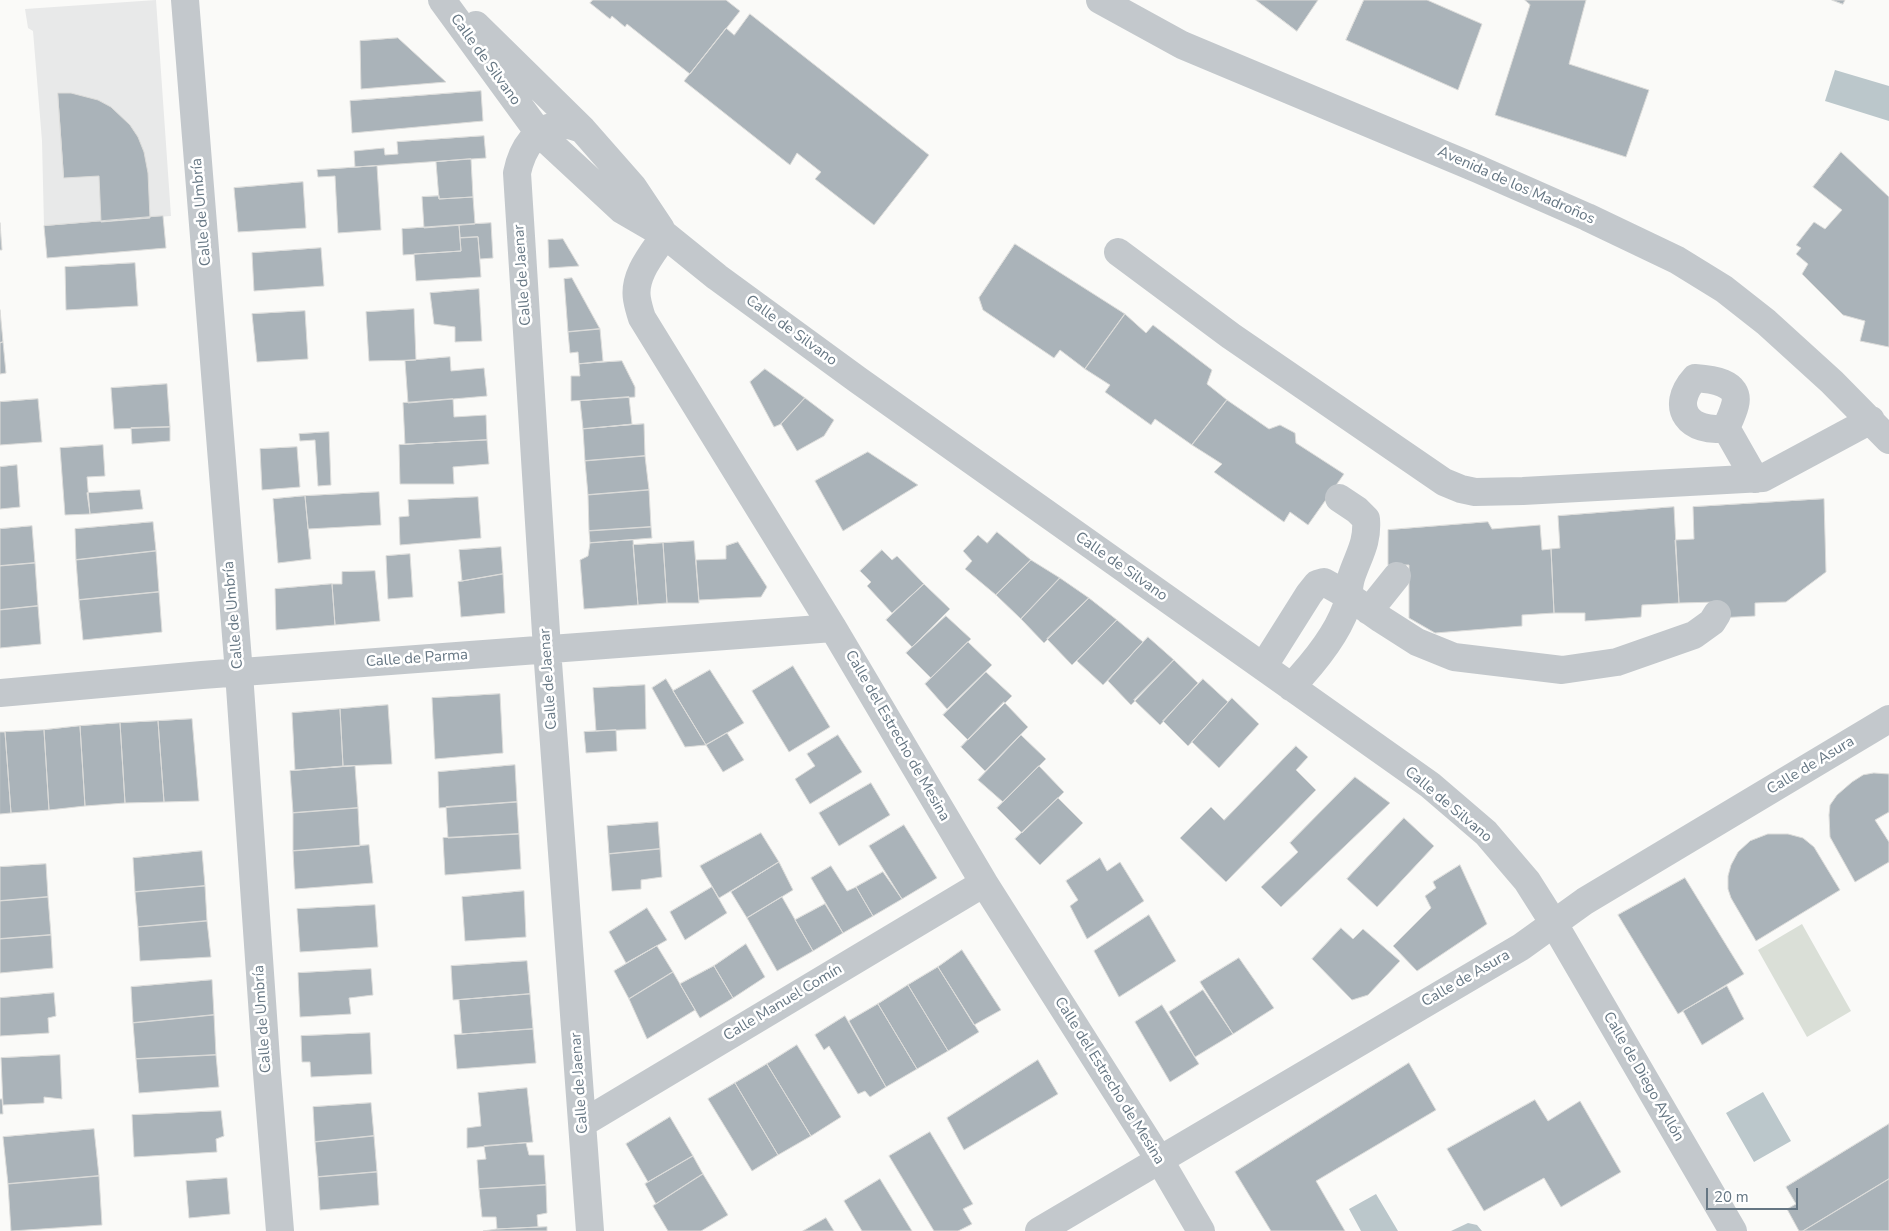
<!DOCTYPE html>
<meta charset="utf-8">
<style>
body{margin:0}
#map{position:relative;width:1889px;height:1231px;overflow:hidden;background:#fafaf8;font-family:"Nunito Sans",sans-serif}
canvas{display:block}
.scale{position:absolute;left:1706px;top:1188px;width:92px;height:22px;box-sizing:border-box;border:2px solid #657683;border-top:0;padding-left:6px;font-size:15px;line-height:18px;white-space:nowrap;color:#657683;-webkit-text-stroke:4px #fff;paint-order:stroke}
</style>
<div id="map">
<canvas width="1889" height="1231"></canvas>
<div class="scale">20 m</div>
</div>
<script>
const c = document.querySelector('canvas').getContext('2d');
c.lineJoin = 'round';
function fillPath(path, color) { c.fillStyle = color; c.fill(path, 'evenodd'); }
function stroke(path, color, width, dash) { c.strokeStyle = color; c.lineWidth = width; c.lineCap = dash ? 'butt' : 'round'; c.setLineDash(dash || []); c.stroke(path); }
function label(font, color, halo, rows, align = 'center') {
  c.font = font + ' "Nunito Sans",sans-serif'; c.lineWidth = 5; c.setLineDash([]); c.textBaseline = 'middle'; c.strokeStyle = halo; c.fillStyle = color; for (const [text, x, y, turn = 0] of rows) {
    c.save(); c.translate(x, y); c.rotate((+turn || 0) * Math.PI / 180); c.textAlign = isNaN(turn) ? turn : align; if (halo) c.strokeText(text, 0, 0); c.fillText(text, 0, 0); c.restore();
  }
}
fillPath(new Path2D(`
 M156,0L171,216L44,226L42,141L33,31L28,28L25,9Z`), '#e8e9e9');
fillPath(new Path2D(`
 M1802,924L1851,1011L1807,1037L1758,950Z`), '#dadfd7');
fillPath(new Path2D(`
 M1835,70L1889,86V121L1825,101Z
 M1763,1092L1791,1141L1754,1162L1726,1113Z
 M1376,1194L1398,1231H1361L1349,1209Z
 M1468,1223L1477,1225L1482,1231H1451Z`), '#bbc7cb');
const building = new Path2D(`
 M593,0H726L740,11L690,74L627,24L625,27L612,16L610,19L590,3Z
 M1256,0H1318L1297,31Z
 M1364,0H1427L1482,24L1458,90L1346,40Z
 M1525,0H1586L1569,64L1649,90L1626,157L1495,115L1530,5Z
 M1832,0H1845L1843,4Z
 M750,14L929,155L874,225L815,179L821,172L797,153L790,165L684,81L726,28L734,35Z
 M398,38L446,82L361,89L360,41Z
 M481,91L483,121L352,133L350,101Z
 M58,93H71L98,100L111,107L130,125L138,137L144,152L148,173L150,218L101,222L99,176L64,178Z
 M484,136L486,158L355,167L354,151L384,148L385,155L398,154L397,142Z
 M1841,152L1889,197V347L1860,341L1865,321L1843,315L1802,274L1808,264L1796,254L1801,248L1796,245L1814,222L1825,229L1842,210L1813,187Z
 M471,159L473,197L439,199L436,162Z
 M377,166L381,230L338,233L335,176L318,177L317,170Z
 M303,182L306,228L238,232L234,188Z
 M439,196V199L473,197L475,224L424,228L422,197Z
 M163,216L166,248L47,258L44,226Z
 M0,223L2,250H0Z
 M491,223L493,258L480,259L478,237L460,238L459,225Z
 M459,225L461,251L403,255L402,229Z
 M478,237L481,277L416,281L414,254L461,251L460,238Z
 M563,239L579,266L549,268L548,240Z
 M1015,244L1125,314L1085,369L1060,350L1054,358L983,310L979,298Z
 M321,248L324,286L254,291L252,253Z
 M135,263L138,306L66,310L65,267Z
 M572,278L600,329L568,332L564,279Z
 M479,289L482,341L455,342V327L434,324L430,293Z
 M414,309L416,360L369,361L366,312Z
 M0,310L3,342L0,343Z
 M305,311L308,359L257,362L252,314Z
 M1125,314L1146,333L1153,325L1212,370L1207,384L1227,400L1192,445L1155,419L1151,425L1105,392L1110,385L1085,369Z
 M600,329L603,361L579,364L578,352L570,353L568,332Z
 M3,342L6,373L0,374V343Z
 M450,357L451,371L484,368L487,396L408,403L405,361Z
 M622,361L635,387V397L571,401V376H580L579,364Z
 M765,369L805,398L781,424L774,427L750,382Z
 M167,384L170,427L114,429L111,388Z
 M629,397L632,424L583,429L580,401Z
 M805,398L834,420L824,436L797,451L781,424Z
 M38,399L42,442L0,445V402Z
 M453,399L454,417L486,415L487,440L405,444L403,403Z
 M1227,400L1269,429L1280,425L1295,433L1296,443L1344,474L1308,525L1290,512L1284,522L1214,472L1222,464L1192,445Z
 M644,424L645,456L585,461L583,429Z
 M170,427V441L132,444L131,428Z
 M329,432L331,485L318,486L315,440L300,441L299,434Z
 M487,440L489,464L453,467L454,484H400L399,445Z
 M103,445L105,476L87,477L90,514L65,515L60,448Z
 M297,447L300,487L262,490L260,449Z
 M868,452L918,485L843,531L815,481Z
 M645,456L649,490L588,495L585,461Z
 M17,465L20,507L0,509V467Z
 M140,490L143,509L90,514L87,493Z
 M649,490L651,527L589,531L588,495Z
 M379,492L381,525L308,529L305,496Z
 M305,496L311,559L278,563L273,499Z
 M478,497L481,538L400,545L399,517L409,516L408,500Z
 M1824,499L1826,572L1786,602L1755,603V616L1717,618V602L1679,603L1675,540L1694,539L1693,507Z
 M1674,507L1679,603L1642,605L1641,617L1585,621V613H1554L1551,549L1560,548L1558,516Z
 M153,522L156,551L76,560L75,529Z
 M1488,522L1492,529L1540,525L1542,550L1551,549L1554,613L1522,615V626L1435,633L1409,618V565H1388V530Z
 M32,526L35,563L0,566V529Z
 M651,527L652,538L590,543L589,531Z
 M997,532L1031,560L996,595L965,569L972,561L963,551L978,535L987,543Z
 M633,540L638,605L584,609L580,560L588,556L590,543Z
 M694,541L699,603H667L663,543Z
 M738,542L767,587L761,597L699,600L696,560L726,559V546Z
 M663,543L667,603L638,605L633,545Z
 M501,547L503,574L462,581L459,550Z
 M882,550L892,560L897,556L924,584L892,613L867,586L871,582L860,571Z
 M156,551L159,592L79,600L76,560Z
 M410,554L413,597L388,599L386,556Z
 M1031,560L1060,578L1021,619L996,595Z
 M35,563L38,606L0,610V566Z
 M375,571L380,621L335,625L332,584H342V572Z
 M503,574L505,613L461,617L458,582Z
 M1060,578L1089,598L1044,643L1021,619Z
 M332,584L335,625L276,630L275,589Z
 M924,584L950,609L912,647L886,620Z
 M159,592L162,632L83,640L79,600Z
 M1089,598L1117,620L1072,665L1047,639Z
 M38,606L41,644L0,648V610Z
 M946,616L971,639L931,678L906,653Z
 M1117,620L1143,642L1103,685L1077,661Z
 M1148,637L1174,660L1131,705L1108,681Z
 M968,642L992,665L947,709L925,684Z
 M1174,660L1198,683L1160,725L1134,700Z
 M793,666L830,727L789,752L752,691Z
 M710,670L744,723L706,745L673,691Z
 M986,672L1012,696L968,740L943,715Z
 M666,679L706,745L685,747L652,688Z
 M1203,679L1228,702L1188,746L1163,721Z
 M645,685L646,729L596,731L593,688Z
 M500,694L503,753L435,759L432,698Z
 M1232,698L1259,724L1219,768L1192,742Z
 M1004,702L1028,727L985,771L961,747Z
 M388,705L392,764L343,766L340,709Z
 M340,709L343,766L295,770L292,713Z
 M192,719L199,801L164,802L158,721Z
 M158,721L164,802L125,803L120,723Z
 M120,723L125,803L85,806L80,726Z
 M80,726L85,806L49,810L44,730Z
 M44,730L49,810L11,813L5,732Z
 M616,730L617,751L586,753L584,732Z
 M0,732H5L11,813L0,814Z
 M727,733L744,760L723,772L706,745Z
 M838,735L862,772L810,804L795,779L815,766L807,754Z
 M1021,735L1046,759L1003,802L978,780Z
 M1296,746L1308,757L1296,770L1316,790L1226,882L1180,838L1211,807L1224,820Z
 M515,765L517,802L439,808L438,772Z
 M355,766L358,808L293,813L290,771Z
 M1039,766L1064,792L1022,833L997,808Z
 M1874,773L1889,774V812L1875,820L1889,842V862L1855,882L1830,837L1829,815L1830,805L1837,795L1852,782L1863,775Z
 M1355,777L1390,803L1281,907L1261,887L1298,852L1290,843Z
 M871,783L890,815L839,846L819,813Z
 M1058,798L1083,823L1040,865L1015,839Z
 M517,802L519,834L448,838L446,807Z
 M358,808L360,846L293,851V813Z
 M1404,818L1434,846L1377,907L1347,879Z
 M658,822L660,849L609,854L607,826Z
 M904,825L937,878L902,899L869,846Z
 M761,833L779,862L719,898L700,866Z
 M519,834L521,869L445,875L443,838Z
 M1768,834H1788L1803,838L1814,847L1840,890L1756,941L1731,898L1728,889V876L1731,865L1738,852L1750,841Z
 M369,845L373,883L295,889L293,851Z
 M660,849L662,877L641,880V889L612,891L609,854Z
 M202,851L205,886L135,892L133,858Z
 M1100,858L1107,871L1120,862L1144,901L1087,939L1070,906L1078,900L1066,881Z
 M779,862L793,890L747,918L731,892Z
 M46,864L48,897L0,901V867Z
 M1460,865L1487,924L1417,971L1393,946L1431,908L1425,896L1436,888L1433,882Z
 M831,866L847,891L856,887L873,916L843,933L811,878Z
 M883,872L902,899L873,916L856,887Z
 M1685,878L1744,974L1678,1014L1618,915Z
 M205,886L207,921L138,927L135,892Z
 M712,887L727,913L685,940L670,912Z
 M524,891L526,937L465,941L462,897Z
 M48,897L51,935L0,939V901Z
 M782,897L813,951L777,971L747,918Z
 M825,904L843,933L813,951L795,920Z
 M375,905L378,947L300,952L297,909Z
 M647,908L667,940L626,963L609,932Z
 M1149,915L1176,961L1119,997L1094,951Z
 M207,921L211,957L140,961L138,927Z
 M1341,928L1353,939L1363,929L1400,961L1368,995L1352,1000L1312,959Z
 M51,935L53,968L0,973V939Z
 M746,944L765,977L733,998L714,966Z
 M657,946L673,972L629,999L614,971Z
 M962,950L1001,1010L974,1025L938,967Z
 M1239,958L1274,1008L1233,1034L1200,982Z
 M527,961L530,994L453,1000L451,966Z
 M714,966L733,998L700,1018L680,984Z
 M938,967L979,1032L948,1051L908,985Z
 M371,969L373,995L349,998L351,1014L300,1017L298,973Z
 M673,972L695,1010L647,1039L629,999Z
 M212,980L214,1015L133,1023L131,987Z
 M908,985L948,1051L917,1069L878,1004Z
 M1727,986L1744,1019L1702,1045L1683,1011Z
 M1203,990L1233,1034L1195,1057L1169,1012Z
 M54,993L56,1016L48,1018L49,1033L0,1036V998Z
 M530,994L533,1029L462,1034L459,1000Z
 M878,1004L917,1069L886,1087L849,1021Z
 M1162,1005L1199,1064L1170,1082L1135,1022Z
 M214,1015L216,1055L136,1059L133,1023Z
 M845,1016L886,1087L870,1097L865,1091L858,1094L829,1046L824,1050L815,1035Z
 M533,1029L536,1063L457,1069L454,1035Z
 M370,1033L372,1074L311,1077L310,1062H302L301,1036Z
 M797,1045L841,1117L811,1136L767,1064Z
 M60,1055L62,1099L44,1097V1103L3,1105L1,1058Z
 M216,1055L219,1087L139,1093L136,1059Z
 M1038,1060L1058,1094L964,1150L947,1118Z
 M1409,1063L1436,1110L1316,1181L1345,1231H1271L1235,1172Z
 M767,1064L811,1136L778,1155L735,1083Z
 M735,1083L778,1155L752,1171L708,1099Z
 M527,1088L533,1142L467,1148V1128L481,1126L478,1093Z
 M0,1099H2L3,1114H0Z
 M1535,1100L1548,1121L1580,1101L1621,1172L1561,1207L1544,1178L1484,1211L1447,1149Z
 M371,1103L374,1136L315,1142L313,1107Z
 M221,1111L224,1136L216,1139L217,1152L134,1157L132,1115Z
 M670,1117L693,1156L648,1182L626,1144Z
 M1889,1124V1179L1803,1231H1799L1787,1209L1796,1204L1786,1187Z
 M94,1129L99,1176L8,1184L3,1137Z
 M930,1132L973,1204L963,1209L972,1224L958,1231H934L889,1156Z
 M374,1136L377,1172L318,1177L315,1142Z
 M526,1143L529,1155H544L546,1185L479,1189L477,1160L486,1159L484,1146Z
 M693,1156L703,1174L656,1204L645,1184Z
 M377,1172L379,1205L320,1210L318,1177Z
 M703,1174L728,1215L701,1231H668L653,1206Z
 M99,1176L102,1225L11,1231L8,1184Z
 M227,1178L230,1214L189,1218L186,1181Z
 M880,1179L912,1231H862L844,1201Z
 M1889,1179V1231H1803Z
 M546,1185L547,1213L537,1215L538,1227L497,1229L496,1217H482L479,1189Z
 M826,1218L834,1231H803Z
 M547,1227V1231H483L497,1229Z`);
fillPath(building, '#aab3b9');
stroke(building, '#dcdcda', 1);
stroke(new Path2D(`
 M185,0L239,673L267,1073L280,1231
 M442,0L539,133L622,210L665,235L717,277L858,380L1430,785L1486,833L1527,881L1553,922L1733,1231
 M1100,0L1182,45L1478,169L1587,217L1677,260L1724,289L1766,322L1832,382L1889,440
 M476,25L582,129L633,187L661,229
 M582,129C576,127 568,124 562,125C535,127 522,149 517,173L547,649L590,1231
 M665,235C653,253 633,275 637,299C638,305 640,312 642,318L833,628L984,883L1159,1159L1201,1231
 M1118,252L1231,336L1444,482L1461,489L1475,492L1523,491L1763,478L1871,420
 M1726,428C1729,421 1733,413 1735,405C1741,382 1710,379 1695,378C1668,408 1690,434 1726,428L1755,479
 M1369,611L1397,576
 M1263,667L1309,594L1317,584L1324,582L1347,595L1381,619L1417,642L1454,657L1562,670L1617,662L1694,635L1712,622L1717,614
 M1291,687C1311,666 1336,636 1346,608C1349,599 1348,588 1351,578C1358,556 1368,544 1366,519L1357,510L1339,498
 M0,693L202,675L833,628
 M583,1123L984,883
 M1039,1231L1521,947L1585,901L1889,719`), '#c3c8cc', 28);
label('15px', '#657683', '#fff', [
 ["Calle de Silvano",485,60,54],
 ["Avenida de los Madroños",1516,186,24],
 ["Calle de Umbría",202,212,-95],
 ["Calle de Jaenar",523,275,-94],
 ["Calle de Silvano",791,331,36],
 ["Calle de Silvano",1121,567,35],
 ["Calle de Umbría",234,615,-95],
 ["Calle de Parma",417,659,-4],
 ["Calle de Jaenar",549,679,-94],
 ["Calle del Estrecho de Mesina",897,736,60],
 ["Calle de Asura",1811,766,-31],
 ["Calle de Silvano",1448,805,40],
 ["Calle de Asura",1466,979,-30],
 ["Calle Manuel Comín",783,1003,-31],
 ["Calle de Umbría",263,1019,-94],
 ["Calle de Diego Ayllón",1643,1077,60],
 ["Calle del Estrecho de Mesina",1109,1081,58],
 ["Calle de Jaenar",580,1083,-94]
]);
</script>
